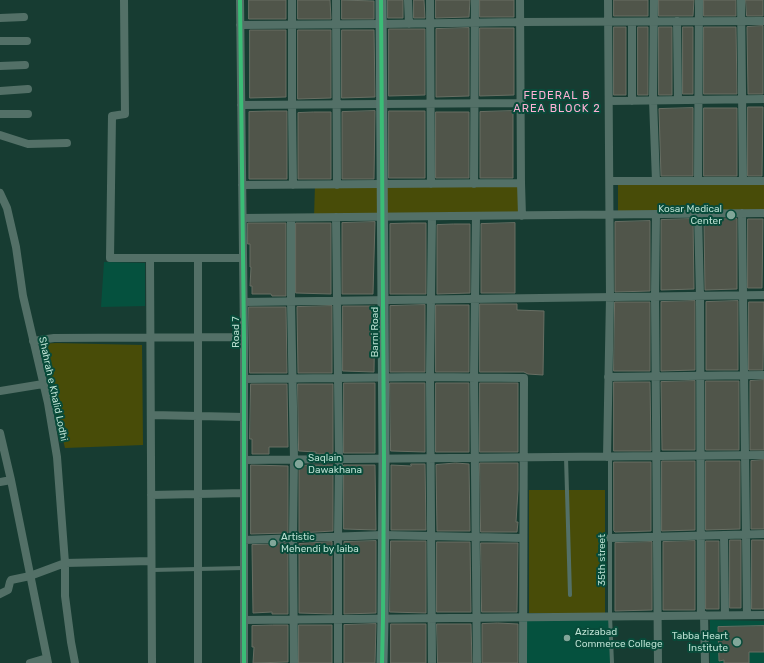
<!DOCTYPE html>
<style>
body{margin:0}
canvas{display:block;background:#173c32}
</style>
<canvas width="764" height="663"></canvas>
<script>
const c = document.querySelector('canvas').getContext('2d');
c.lineJoin = 'round';
function fillPath(path, color) { c.fillStyle = color; c.fill(path, 'evenodd'); }
function stroke(path, color, width, dash) { c.strokeStyle = color; c.lineWidth = width; c.lineCap = dash ? 'butt' : 'round'; c.setLineDash(dash || []); c.stroke(path); }
function label(font, color, halo, rows, align = 'center') {
  c.font = font + ' Rubik,sans-serif'; c.lineWidth = 4; c.setLineDash([]); c.textBaseline = 'middle'; c.strokeStyle = halo; c.fillStyle = color; for (const [text, x, y, turn = 0] of rows) {
    c.save(); c.translate(x, y); c.rotate((+turn || 0) * Math.PI / 180); c.textAlign = isNaN(turn) ? turn : align; if (halo) c.strokeText(text, 0, 0); c.fillText(text, 0, 0); c.restore();
  }
}
fillPath(new Path2D(`
 M104,262L145,263V306L101,307Z
 M610,616L612,663H523L522,617Z
 M710,620L764,621V663H710Z`), '#05513e');
fillPath(new Path2D(`
 M764,182V211L618,212V184Z
 M521,183L522,216L314,218L315,185Z
 M56,343L142,345L143,445L65,448L40,344Z
 M529,490H605V613H529Z`), '#484c08');
const building = new Path2D(`
 M249,0H286V19H249Z
 M298,0H330L331,19H298Z
 M342,0L374,1V19H342Z
 M388,0H403V18H388Z
 M414,0H424L425,18H414Z
 M436,0H470L469,17L436,18Z
 M480,0H514V17H480Z
 M614,0H648V16H614Z
 M659,0H694L693,16H659Z
 M704,0H736V16H704Z
 M746,0H763V16H747Z
 M763,26V94H748L747,27Z
 M614,27H626V95H614Z
 M638,27H648V95H638Z
 M659,27H672V95H659Z
 M683,27H693V94H683Z
 M704,27H736L737,94H704Z
 M469,28V96L436,97V29Z
 M480,28H514V95L480,96Z
 M389,29H425V95L389,96Z
 M250,30H286V97L250,98Z
 M298,30H331V98L298,99Z
 M342,30H374L375,97L342,98Z
 M748,107H763L762,176H748Z
 M693,108V176H661L659,109Z
 M704,108H737V176H704Z
 M270,111H287V179H249V112Z
 M375,111L374,179H342V112Z
 M389,111H425V178H389Z
 M513,111V178H480V112Z
 M314,112H331V179H298V113Z
 M436,112H469V178H436Z
 M693,219L694,289L661,290V220Z
 M737,219V289L705,290L704,220Z
 M748,219H763L762,288H748Z
 M650,221V291L615,292V222Z
 M375,222L373,294H342V223Z
 M248,223H286V296H272L271,294H252V286H250L251,267H250V244H248Z
 M296,223H331V294L296,293Z
 M411,223H426V294H390V224Z
 M515,223V293H481V224Z
 M454,224H470V293L437,294V225Z
 M695,301V370L661,371V302Z
 M738,301V370H706V302Z
 M615,302H650V371H614Z
 M749,302H764L763,370H749Z
 M480,304H517V310L544,311L543,375L528,374L524,372H480Z
 M425,305V372H390V306Z
 M436,305H469V372H436Z
 M332,306V373H298L297,307Z
 M343,306H375L374,372L343,371Z
 M249,307H286L287,373H250Z
 M764,380V450H750V381Z
 M695,381V450H662L661,382Z
 M706,381H739V450H706Z
 M614,382H650L651,451H614Z
 M344,383H375V453H344Z
 M390,383H425V452L391,451Z
 M436,383H469V452H436Z
 M480,383H518V452H480Z
 M251,384H287L288,447H269V454H252V439H250Z
 M298,384H333V454H316V452L299,451Z
 M764,460V529H751V461Z
 M662,461H695V530L662,531Z
 M706,461H740V529L706,530Z
 M614,462H651V531L615,532L614,531Z
 M456,463L469,464L470,531H437L436,465Z
 M480,463H518V490L516,522H518L517,532H481Z
 M411,464H425L426,530H391V465L411,466Z
 M251,465L288,466V533L251,534Z
 M312,465H333V531L299,533V466Z
 M344,465H375L376,530L344,529Z
 M730,540H741V608H730Z
 M752,540H764V609H752Z
 M376,541V613L344,614V542Z
 M391,541H426V613L390,612Z
 M695,541V610H663V542Z
 M706,541H719V609H706Z
 M332,542V614L299,613V544Z
 M437,542H470L471,612H437Z
 M652,542V610L615,611V543Z
 M481,543H518L517,612H482Z
 M288,544V614H272V612L253,613L252,545Z
 M498,623L518,624V663H482V624Z
 M376,624L375,663H344V625Z
 M391,624H426V663H391Z
 M437,624H471L472,663H438Z
 M273,625H288V662L253,663L254,647H252V626Z
 M299,625H332V663H299Z
 M764,626V652H749V663H724V660L719,661L718,627Z`);
fillPath(building, '#50554a');
stroke(building, '#686e63', 1);
stroke(new Path2D(`
 M610,456V616L612,663
 M566,457L570,595
 M152,570L244,568`), '#537067', 4);
stroke(new Path2D(`
 M124,0L125,114L112,116L110,258H243
 M240,0L244,337V663
 M292,0V104L293,185
 M336,0L337,185
 M408,0L409,24
 M430,0L431,184
 M520,0L521,183
 M654,0L653,100L656,181
 M741,0L743,181
 M0,18L24,17
 M677,21L678,100
 M240,25L381,24L520,22L764,21
 M0,41H27
 M0,66L25,65
 M0,91L28,89
 M609,101L764,99
 M632,101V22
 M241,105L520,103
 M0,114H28
 M0,135L28,144L67,143
 M610,181H764
 M698,181L699,0
 M474,184L475,0
 M242,185L521,183L522,216
 M0,193L7,208L16,247L23,296L48,403L57,457L65,563V596L71,642L75,663
 M742,213L747,615
 M656,214L655,296L658,663
 M698,214L700,296L701,615
 M476,216L474,377L477,663
 M336,217L339,459L338,537V663
 M432,217L430,377L432,663
 M243,218L764,213
 M291,218V301L294,459L293,538L294,663
 M150,259L152,663
 M244,302L764,295
 M33,341L54,338L244,337
 M608,377L764,375
 M244,379L430,377L524,378L523,663
 M0,391L43,384
 M152,415L244,417
 M0,433L11,480L48,663
 M607,457L610,297L608,0
 M244,460L764,455
 M0,482L11,480
 M151,495L244,493
 M724,535L725,615
 M610,538L764,534
 M244,540L383,535L522,538
 M0,594L8,590L10,582L11,580L30,576L65,563L151,561
 M704,615L705,663
 M244,620L764,615
 M30,663L47,658
 M198,663V259`), '#537067', 8);
stroke(new Path2D(`
 M381,0L384,459L383,618L382,663`), '#54786e', 11);
stroke(new Path2D(`
 M240,0L244,337V663
 M381,0L384,459L383,618L382,663`), '#3abd76', 4);
for (const [x, y, r, color] of [
 [731,215,5,"#81a699"],
 [299,464,5,"#81a699"],
 [273,543,4,"#81a699"],
 [567,638,4,"#81a699"],
 [737,642,5,"#81a699"]
]) { const dot = new Path2D(); dot.arc(x, y, r, 0, 2 * Math.PI); c.fillStyle = color; c.fill(dot); stroke(dot, '#084b3a', 1.5); }
label('10px', '#badfd1', '#084b3a', [
 ["Kosar Medical",722,209,"right"],
 ["Center",722,221,"right"],
 ["Saqlain",308,458],
 ["Dawakhana",308,470],
 ["Artistic",281,537],
 ["Mehendi by laiba",281,549],
 ["Azizabad",575,632],
 ["Commerce College",575,644],
 ["Tabba Heart",728,636,"right"],
 ["Institute",728,648,"right"]
], 'left');
label('10px', '#badfd1', '#084b3a', [
 ["Road 7",236,332,-90],
 ["Barni Road",375,332,-90],
 ["Shahrah e Khalid Lodhi",53,389,78],
 ["35th street",602,560,-90]
]);
c.letterSpacing = '1px';
label('11px', '#feb1d5', '#084b3a', [
 ["FEDERAL B",557,96],
 ["AREA BLOCK 2",557,109]
]);
c.letterSpacing = '0px';
</script>
